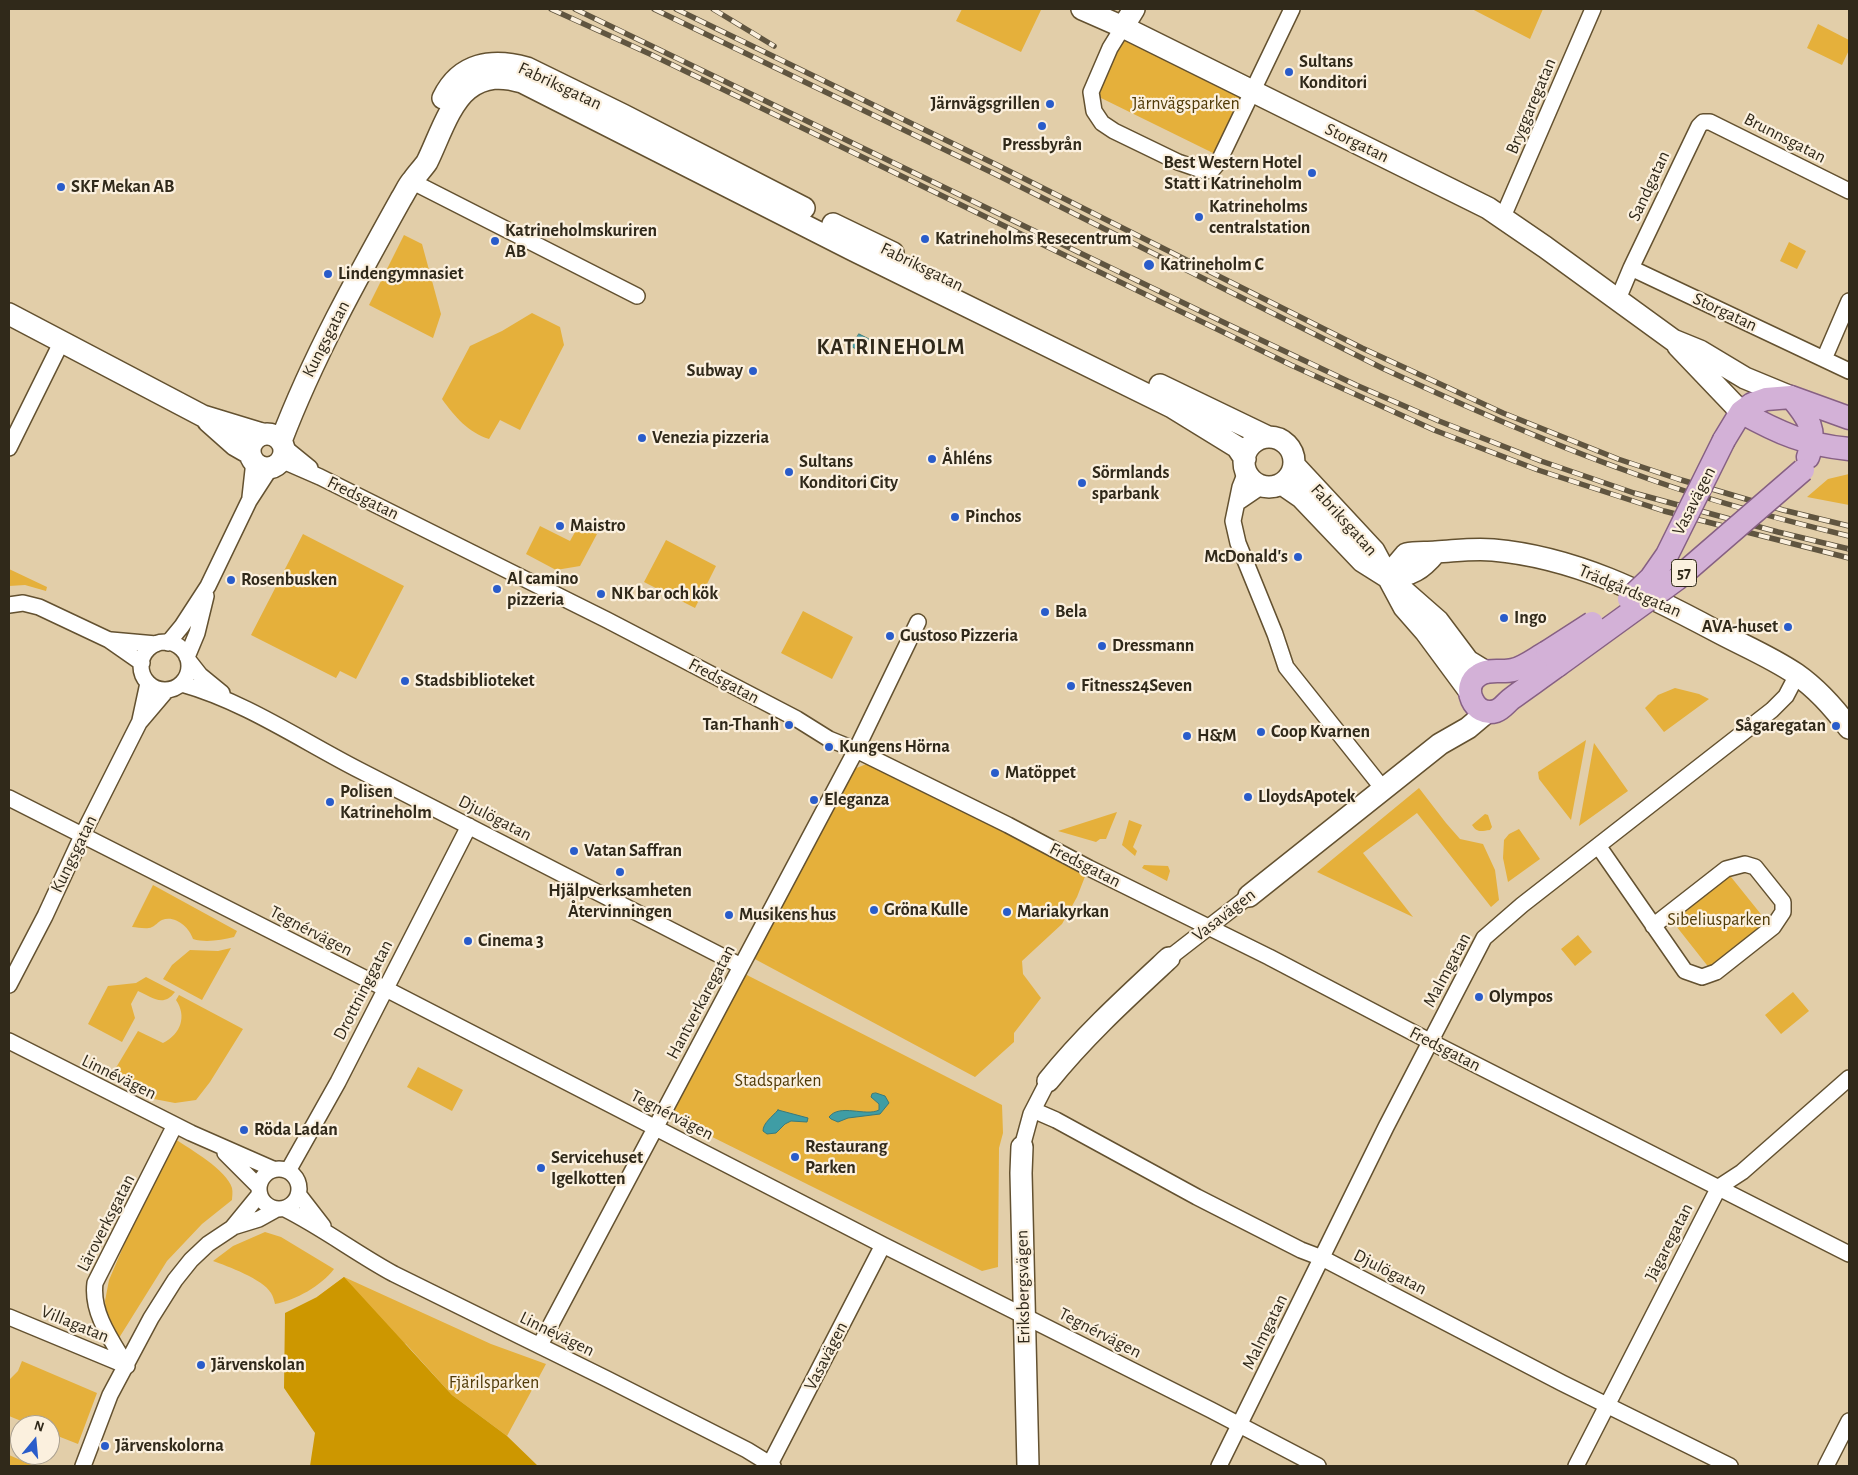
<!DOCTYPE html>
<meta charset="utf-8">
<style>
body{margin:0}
#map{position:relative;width:1858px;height:1475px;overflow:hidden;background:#e2cea9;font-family:"Alegreya Sans",sans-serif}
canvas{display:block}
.frame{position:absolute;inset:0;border:10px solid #30291a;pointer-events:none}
.north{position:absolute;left:10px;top:1415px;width:50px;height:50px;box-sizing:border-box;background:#fbf0de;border:1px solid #aaa090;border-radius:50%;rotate:17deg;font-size:14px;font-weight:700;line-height:20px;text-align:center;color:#30291a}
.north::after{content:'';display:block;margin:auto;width:18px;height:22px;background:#295cca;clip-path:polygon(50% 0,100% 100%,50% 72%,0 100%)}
</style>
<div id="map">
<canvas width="1858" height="1475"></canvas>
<div class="frame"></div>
<div class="north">N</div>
</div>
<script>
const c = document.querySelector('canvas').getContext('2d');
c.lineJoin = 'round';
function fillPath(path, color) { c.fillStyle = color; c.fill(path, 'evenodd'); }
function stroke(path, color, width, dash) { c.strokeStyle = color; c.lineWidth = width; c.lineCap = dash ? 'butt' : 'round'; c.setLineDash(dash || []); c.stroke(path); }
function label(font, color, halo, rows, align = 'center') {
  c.font = font + ' "Alegreya Sans",sans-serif'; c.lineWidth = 4.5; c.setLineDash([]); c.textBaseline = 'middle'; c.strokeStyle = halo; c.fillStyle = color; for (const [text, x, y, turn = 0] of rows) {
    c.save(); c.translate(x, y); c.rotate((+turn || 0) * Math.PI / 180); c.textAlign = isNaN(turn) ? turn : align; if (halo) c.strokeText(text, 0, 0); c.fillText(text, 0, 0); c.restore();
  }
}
fillPath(new Path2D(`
 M962,9H1039L1041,10L1021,52L956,21Z
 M1472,9H1543L1530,39Z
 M1818,24L1849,40V50L1842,65L1807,48Z
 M1122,39L1244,96L1215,154L1099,97L1103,75Z
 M404,235L422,244L441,314L433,338L369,305Z
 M1789,242L1806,251L1797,269L1780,261Z
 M532,313L560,327L564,345L520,430L500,420L489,439C469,433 454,416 442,399L470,346L502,331Z
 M1849,474V505L1807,497L1828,479Z
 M579,525L597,534L580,566L556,570L526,554L540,526L570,541Z
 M303,534L404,586L356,679L340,671L336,678L251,635Z
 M666,540L716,566L695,608L644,582Z
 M9,569L47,587L46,591L25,585L9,586Z
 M803,611L853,637L832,679L781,653Z
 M1675,688L1699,694L1709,699L1664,732L1645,708L1658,695Z
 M1586,740L1571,820L1539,779L1538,772Z
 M1594,743L1628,791L1579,826Z
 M869,763L1086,874L1077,897L1062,924L1022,961L1023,974L1041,998L1014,1033V1042L975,1077L751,957L854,769Z
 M1419,788L1446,823L1460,839L1483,844L1495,870L1499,900L1491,907L1417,813L1363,853L1413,917L1317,872Z
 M1117,812L1106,839H1100L1096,842L1058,831Z
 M1485,814L1488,815L1492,827L1490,830C1481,831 1477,833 1472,825Z
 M1129,820L1142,825L1133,847L1137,851L1135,856L1122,845Z
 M1519,829L1540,859L1508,882L1503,858L1504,840L1509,834Z
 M1144,865L1168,866L1170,871L1167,881L1142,868Z
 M1727,872L1768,923L1710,969L1669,917Z
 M153,885L237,931L234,937C221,940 206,943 193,939C189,927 175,915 162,920C158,922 155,926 152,927C146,930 138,927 132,927Z
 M1578,935L1592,952L1575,966L1561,949Z
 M231,948L202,1000L163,979L172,965L190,950L218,951Z
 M741,972L1002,1105L1003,1133L999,1148L998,1267L982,1271L668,1115Z
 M146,977L175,992C163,1008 152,997 138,991L131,1004L135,1018L122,1042L88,1024L108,986L136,983Z
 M1793,992L1809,1011L1781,1034L1765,1015Z
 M179,995L243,1029L210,1082L196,1100L175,1103L154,1099L111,1076L138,1031L163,1043C181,1034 187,1016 176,1000Z
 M418,1067L463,1090L452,1111L407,1087Z
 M175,1139C190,1149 227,1170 232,1188C233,1192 232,1197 232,1200L202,1224L167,1261L119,1338L107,1318L105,1301L109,1280L130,1231Z
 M265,1232L281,1237L334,1269C321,1286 296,1300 275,1304C274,1300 273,1296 271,1293C263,1279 227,1266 213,1261L233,1246Z
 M344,1277L491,1344L546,1364L507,1436L452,1395L406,1344L317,1297Z
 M22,1361L97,1393L78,1444L50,1433V1425H31L9,1416V1380L18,1371Z
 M9,1455L34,1466H9Z`), '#e5b03b');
fillPath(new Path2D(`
 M344,1277L452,1395L507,1436L538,1466H310L315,1433L284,1388L285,1313L317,1297Z`), '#cd9700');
const water = new Path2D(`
 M859,334L869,339L863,352L852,347Z
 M876,1093L885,1096L889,1103L880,1114L848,1118L838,1122L831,1119L829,1117C840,1103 865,1117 879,1110V1104L871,1097L872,1094Z
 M778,1110L808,1118L807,1122L791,1121L785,1124L776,1133L767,1134L763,1131C763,1123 772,1117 778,1110Z`);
fillPath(water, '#3f9da5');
stroke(water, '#3a7a7b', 1);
const street = new Path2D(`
 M1123,27L1110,48L1091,92L1094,111L1102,123L1114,131L1178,162L1204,171L1212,170L1218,163L1292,9
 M411,181L637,296
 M1502,219L1593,9
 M1631,268L1849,371
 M1618,299L1631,268L1699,126L1703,122H1710L1849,191
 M1824,359L1849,301
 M283,446L310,468
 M9,448L62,341
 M281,460L320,477L607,620L797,719L829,739L856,750L1008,825L1089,868L1269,957L1431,1042L1849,1254
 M1246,472L1240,487L1233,521L1238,543L1275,634L1286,667L1384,790
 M250,497L254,461
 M1237,503L1262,486
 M9,605L23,603L39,607L109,640L142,663
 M111,640L156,644
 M141 666a24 24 0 1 1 48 0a24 24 0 1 1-48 0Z
 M168,643L182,626L208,586L249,501L271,467
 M187,657L197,633L206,596
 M189,661L200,675L222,693
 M182,684C246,702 302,741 361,771C488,836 615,902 741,966
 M140,720L148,683
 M9,798L386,989L883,1245L1211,1410L1318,1466
 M1599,847L1685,971L1702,977L1716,972L1773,927L1783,912V902L1755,867L1745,864L1726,869L1653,926
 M1169,958L1249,896
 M9,985L45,916L82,836L139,723L167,690
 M9,1041L191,1133L273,1169
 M1033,1110L1056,1120L1197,1197L1301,1250L1322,1258L1562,1383L1730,1466
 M1022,1147L1031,1114L1048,1081
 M225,1153L259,1187
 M259 1189a20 20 0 1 1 40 0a20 20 0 1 1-40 0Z
 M288,1171L338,1082L469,826
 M299,1195L323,1226
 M285,1209C323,1228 357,1254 394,1274L607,1379L747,1450L773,1466
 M233,1227L259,1219L277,1209
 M9,1317L127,1366
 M540,1345L856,750L918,622
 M127,1366C112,1341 91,1313 95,1283L175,1125
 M83,1466L110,1395L151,1318L175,1280L191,1260L208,1244L232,1228L259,1195
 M769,1466L883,1245
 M1219,1466L1386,1127L1484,938L1522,905L1772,710L1786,696L1797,675
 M1576,1466L1719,1187L1742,1172L1849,1078
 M1826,1466L1849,1421`);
const secondary = new Path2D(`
 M1082,9L1123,27L1488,208L1545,247L1673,340L1700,351L1745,378L1791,397
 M1123,27L1134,9
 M443,98C460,63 492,58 527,68L623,115L804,208
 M833,224L893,253
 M9,314L203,416L262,434
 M1678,346L1741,412
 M1160,385L1268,437
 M208,421L235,445L249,453
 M250 451a17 17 0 1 1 34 0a17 17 0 1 1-34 0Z
 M1244 462a25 25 0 1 1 50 0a25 25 0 1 1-50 0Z
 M281,441C313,357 357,278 401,199C405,193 408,185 413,180C417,174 423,168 427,162C438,140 449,104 468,89C485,76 502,76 522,82L853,250L1172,407L1237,447L1245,459
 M1294,465L1374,551L1404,607L1425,631L1470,692
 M1279,485L1285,486L1301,497L1362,561L1389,578L1438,621L1468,661L1486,672
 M1389,578L1395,567L1406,554C1416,552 1426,553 1436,552C1455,551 1474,548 1493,550C1574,557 1645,593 1716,631C1742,645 1771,657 1796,674C1816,688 1835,709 1849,728
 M1389,578C1412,575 1421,570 1436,552
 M1249,896L1440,744L1468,728L1487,712
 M1048,1081C1084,1036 1127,997 1169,958
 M1022,1147L1021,1173L1028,1466`);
const primary = new Path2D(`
 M1791,397C1808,417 1818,431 1808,457
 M1741,412C1779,433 1806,445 1849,449
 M1724,440L1741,412L1752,404L1766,399L1791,397L1849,418
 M1547,652C1536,658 1525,667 1513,670C1502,673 1489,668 1479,675C1460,686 1474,718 1496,711C1502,709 1506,703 1511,699C1526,688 1542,677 1557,666`);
stroke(street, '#635130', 18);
stroke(secondary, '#635130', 24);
stroke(primary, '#866083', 25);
stroke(street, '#fff', 15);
stroke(secondary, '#fff', 21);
stroke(primary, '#d3b1d7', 22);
const rail = new Path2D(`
 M551,9L650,54L1291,365L1434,430L1538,470L1664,511L1849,558
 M575,9L1225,323L1356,385L1439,421L1541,461L1634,493L1778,532L1849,549
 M654,9L995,174L1382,368C1462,405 1543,441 1627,471C1699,498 1774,518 1849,536
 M676,9L997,165L1362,348L1503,413L1618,459L1678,479L1783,510L1849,526
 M713,9L774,46`);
stroke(rail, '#605540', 5.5);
stroke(rail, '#fbf0de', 4, [11]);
const primaryBridge = new Path2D(`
 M1629,599L1651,578L1667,555L1724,440
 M1547,652L1592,623
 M1557,666L1677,579L1803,470`);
stroke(primaryBridge, '#866083', 25, []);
stroke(primaryBridge, '#d3b1d7', 22);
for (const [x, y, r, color] of [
 [1289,72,5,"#295cca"],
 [1050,104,5,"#295cca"],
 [1042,126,5,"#295cca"],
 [1312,173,5,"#295cca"],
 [61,187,5,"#295cca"],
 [1199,217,5,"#295cca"],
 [925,239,5,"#295cca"],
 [495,241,5,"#295cca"],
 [1149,265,6,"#295cca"],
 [328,274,5,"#295cca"],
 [753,371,5,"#295cca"],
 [642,438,5,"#295cca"],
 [932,459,5,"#295cca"],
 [789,472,5,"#295cca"],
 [1082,483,5,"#295cca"],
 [955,517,5,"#295cca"],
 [560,526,5,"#295cca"],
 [1298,557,5,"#295cca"],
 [231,580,5,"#295cca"],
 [497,589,5,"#295cca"],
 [601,594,5,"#295cca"],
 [1045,612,5,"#295cca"],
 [1504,618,5,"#295cca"],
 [1788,627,5,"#295cca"],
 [890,636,5,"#295cca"],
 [1102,646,5,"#295cca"],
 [405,681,5,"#295cca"],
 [1071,686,5,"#295cca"],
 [789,725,5,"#295cca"],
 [1836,726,5,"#295cca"],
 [1261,732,5,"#295cca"],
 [1187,736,5,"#295cca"],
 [829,747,5,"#295cca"],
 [995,773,5,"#295cca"],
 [1248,797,5,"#295cca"],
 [814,800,5,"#295cca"],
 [330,802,5,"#295cca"],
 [574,851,5,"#295cca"],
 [620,872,5,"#295cca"],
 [874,910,5,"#295cca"],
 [1007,912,5,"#295cca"],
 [729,915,5,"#295cca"],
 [468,941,5,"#295cca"],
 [1479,997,5,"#295cca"],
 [244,1130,5,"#295cca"],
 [795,1157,5,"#295cca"],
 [541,1168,5,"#295cca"],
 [201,1365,5,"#295cca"],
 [105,1446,5,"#295cca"]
]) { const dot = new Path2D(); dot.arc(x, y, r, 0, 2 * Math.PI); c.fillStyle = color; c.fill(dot); stroke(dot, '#fbf0de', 2); }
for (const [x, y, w] of [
 [1684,573,25]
]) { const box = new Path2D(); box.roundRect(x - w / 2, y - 13.5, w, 27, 4); c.fillStyle = '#fbf0de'; c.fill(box); stroke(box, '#30291a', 1); }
label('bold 16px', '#30291a', null, [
 ["57",1684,573]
]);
label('bold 18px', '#30291a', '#fbf0de', [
 ["Sultans",1299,62],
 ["Konditori",1299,83],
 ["Järnvägsgrillen",1040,104,"right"],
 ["Pressbyrån",1042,145,"center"],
 ["Best Western Hotel",1302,163,"right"],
 ["Statt i Katrineholm",1302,184,"right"],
 ["SKF Mekan AB",71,187],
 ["Katrineholms",1209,207],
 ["centralstation",1209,228],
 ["Katrineholmskuriren",505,231],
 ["AB",505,252],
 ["Katrineholms Resecentrum",935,239],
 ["Katrineholm C",1160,265],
 ["Lindengymnasiet",338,274],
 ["Subway",743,371,"right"],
 ["Venezia pizzeria",652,438],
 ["Åhléns",942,459],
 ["Sultans",799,462],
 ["Konditori City",799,483],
 ["Sörmlands",1092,473],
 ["sparbank",1092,494],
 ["Pinchos",965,517],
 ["Maistro",570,526],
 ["McDonald's",1288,557,"right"],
 ["Al camino",507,579],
 ["pizzeria",507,600],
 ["Rosenbusken",241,580],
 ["NK bar och kök",611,594],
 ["Bela",1055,612],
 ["Ingo",1514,618],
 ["AVA-huset",1778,627,"right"],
 ["Gustoso Pizzeria",900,636],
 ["Dressmann",1112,646],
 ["Stadsbiblioteket",415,681],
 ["Fitness24Seven",1081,686],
 ["Tan-Thanh",779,725,"right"],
 ["Sågaregatan",1826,726,"right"],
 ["Coop Kvarnen",1271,732],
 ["H&M",1197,736],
 ["Kungens Hörna",839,747],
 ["Matöppet",1005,773],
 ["Polisen",340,792],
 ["Katrineholm",340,813],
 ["LloydsApotek",1258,797],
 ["Eleganza",824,800],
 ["Vatan Saffran",584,851],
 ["Hjälpverksamheten",620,891,"center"],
 ["Återvinningen",620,912,"center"],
 ["Gröna Kulle",884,910],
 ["Mariakyrkan",1017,912],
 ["Musikens hus",739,915],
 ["Cinema 3",478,941],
 ["Olympos",1489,997],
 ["Röda Ladan",254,1130],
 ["Restaurang",805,1147],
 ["Parken",805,1168],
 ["Servicehuset",551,1158],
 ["Igelkotten",551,1179],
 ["Järvenskolan",211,1365],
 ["Järvenskolorna",115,1446]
], 'left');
label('18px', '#30291a', '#fbf0de', [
 ["Fabriksgatan",560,86,25],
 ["Bryggaregatan",1531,106,-67],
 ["Brunnsgatan",1785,138,27],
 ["Storgatan",1357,143,26],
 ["Sandgatan",1649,186,-65],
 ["Fabriksgatan",922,267,26],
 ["Storgatan",1725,312,25],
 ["Kungsgatan",326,339,-63],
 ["Fredsgatan",363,498,26],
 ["Vasavägen",1694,501,-63],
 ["Fabriksgatan",1344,520,48],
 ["Trädgårdsgatan",1630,591,23],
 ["Fredsgatan",724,681,28],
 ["Djulögatan",495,818,27],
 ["Kungsgatan",74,854,-64],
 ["Fredsgatan",1085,865,27],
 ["Vasavägen",1224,915,-38],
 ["Tegnérvägen",311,931,27],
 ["Malmgatan",1447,970,-62],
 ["Drottninggatan",363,990,-63],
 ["Hantverkaregatan",701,1002,-62],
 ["Fredsgatan",1445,1049,27],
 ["Linnévägen",119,1077,26],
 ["Tegnérvägen",672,1115,27],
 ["Läroverksgatan",106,1223,-63],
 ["Jägaregatan",1669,1242,-63],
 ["Djulögatan",1390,1272,27],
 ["Eriksbergsvägen",1023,1287,-91],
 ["Villagatan",75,1324,22],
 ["Malmgatan",1265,1332,-64],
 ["Tegnérvägen",1100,1333,27],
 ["Linnévägen",557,1334,26],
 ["Vasavägen",826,1356,-63]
]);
label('18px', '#503a07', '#fbf0de', [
 ["Järnvägsparken",1186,104],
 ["Sibeliusparken",1719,920],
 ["Stadsparken",778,1081],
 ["Fjärilsparken",494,1383]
]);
c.letterSpacing = '1px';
label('bold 22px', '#30291a', '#fbf0de', [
 ["KATRINEHOLM",891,347]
]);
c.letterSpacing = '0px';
</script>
